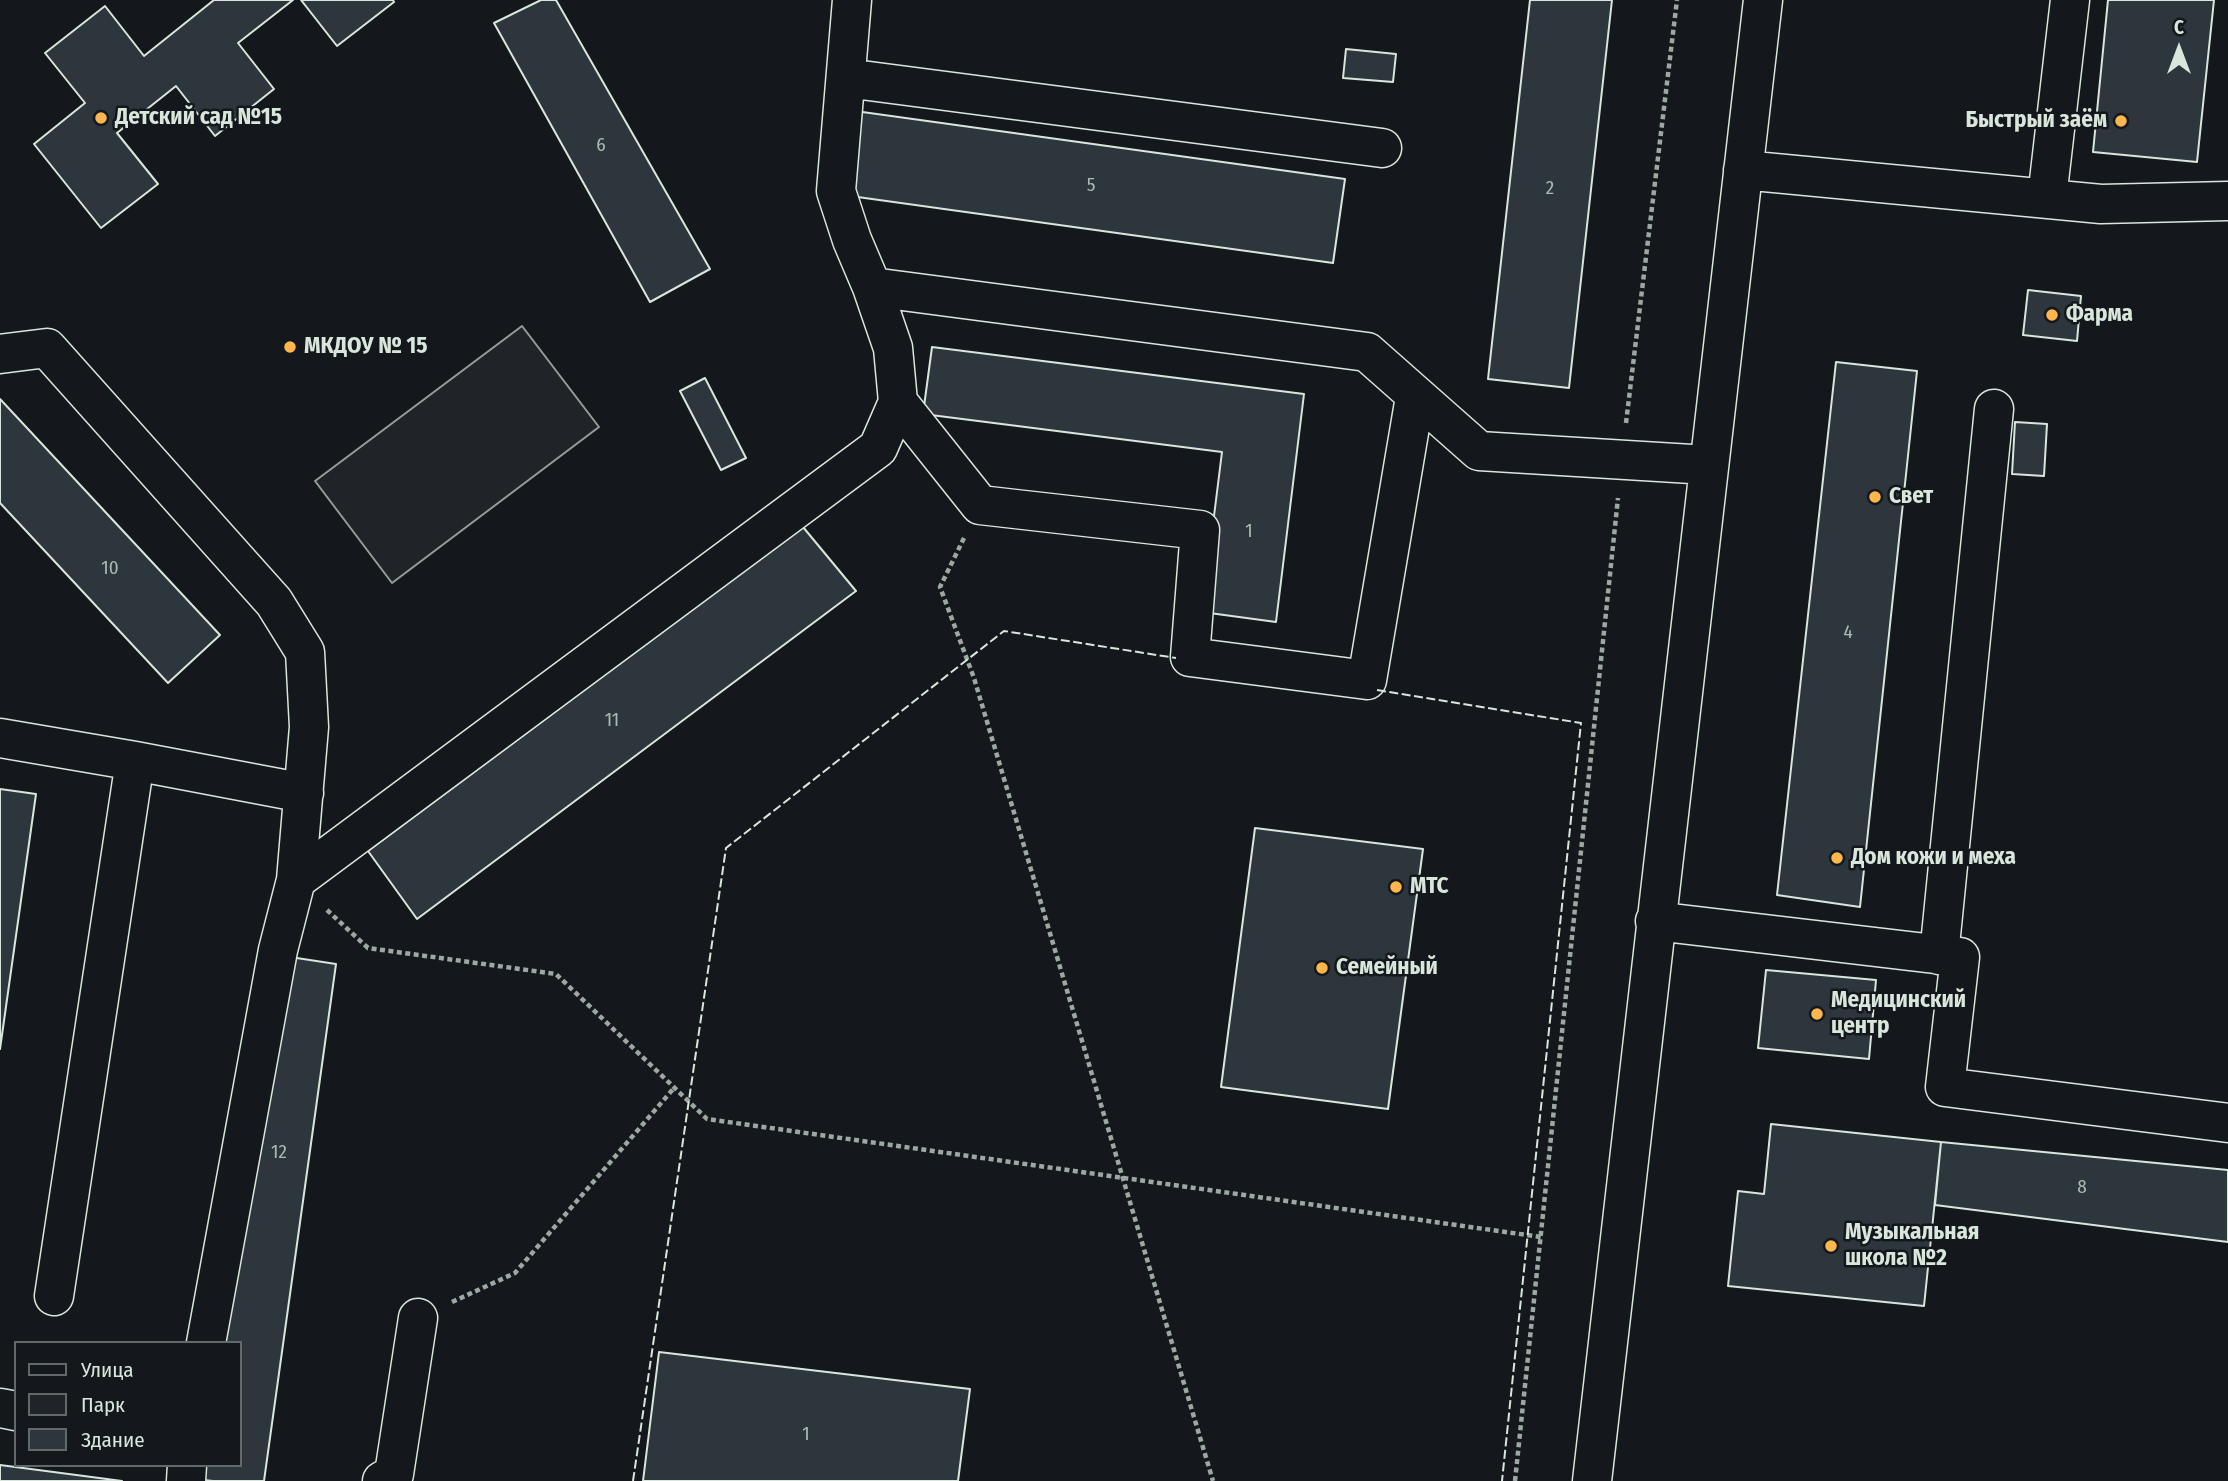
<!DOCTYPE html>
<meta charset="utf-8">
<style>
body{margin:0}
#map{position:relative;width:2228px;height:1481px;overflow:hidden;background:#14181c;font-family:"Fira Sans Condensed",sans-serif}
canvas{display:block}
.legend{position:absolute;left:14px;top:1341px;width:228px;height:126px;box-sizing:border-box;background:#14181c;border:2px solid #626a69;margin:0;padding:9px 12px;list-style:none;font-size:21px;color:#d8e6dc}
.legend li{display:flex;align-items:center;gap:14px;height:35px}
.legend b{width:35px;border:2px solid #626a69}
.north{position:absolute;left:2144px;top:14px;width:70px;height:70px;-webkit-text-stroke:5px #14181c;paint-order:stroke;rotate:0deg;font-size:19px;font-weight:700;line-height:28px;text-align:center;color:#d8e6dc}
.north::after{content:'';display:block;margin:auto;width:24px;height:32px;background:#d8e6dc;clip-path:polygon(50% 0,100% 100%,50% 72%,0 100%)}
</style>
<div id="map">
<canvas width="2228" height="1481"></canvas>
<ul class="legend">
<li><b style="height:9px;background:#14181c"></b>Улица</li>
<li><b style="height:19px;background:#202428"></b>Парк</li>
<li><b style="height:19px;background:#2c363c"></b>Здание</li>
</ul>
<div class="north">С</div>
</div>
<script>
const c = document.querySelector('canvas').getContext('2d');
c.lineJoin = 'round';
function fillPath(path, color) { c.fillStyle = color; c.fill(path, 'evenodd'); }
function stroke(path, color, width, dash) { c.strokeStyle = color; c.lineWidth = width; c.lineCap = dash ? 'butt' : 'round'; c.setLineDash(dash || []); c.stroke(path); }
function label(font, color, halo, rows, align = 'center') {
  c.font = font + ' "Fira Sans Condensed",sans-serif'; c.lineWidth = 5; c.setLineDash([]); c.textBaseline = 'middle'; c.strokeStyle = halo; c.fillStyle = color; for (const [text, x, y, turn = 0] of rows) {
    c.save(); c.translate(x, y); c.rotate((+turn || 0) * Math.PI / 180); c.textAlign = isNaN(turn) ? turn : align; if (halo) c.strokeText(text, 0, 0); c.fillText(text, 0, 0); c.restore();
  }
}
const green = new Path2D(`
 M522,326L599,427L392,583L315,481Z`);
fillPath(green, '#202428');
stroke(green, '#939e99', 2);
const building = new Path2D(`
 M293,0L238,43L274,89L215,136L176,86L117,133L158,184L101,228L34,144L85,103L45,53L105,6L144,56L214,0Z
 M301,0H393L394,2L337,46Z
 M541,0H556L710,269L650,302L494,23Z
 M1530,0H1612L1569,388L1488,379Z
 M2108,0H2214L2197,162L2093,152Z
 M1346,49L1396,54L1393,82L1343,78Z
 M848,110L1345,179L1333,263L836,194Z
 M2028,290L2081,296L2077,341L2023,335Z
 M932,347L1304,394L1276,622L1202,612L1222,452L923,414Z
 M1836,362L1917,371L1860,907L1777,895Z
 M705,378L746,458L721,470L680,391Z
 M0,399L220,635L168,683L0,503Z
 M2015,422L2047,424L2044,476L2012,474Z
 M803,527L856,591L417,919L368,851Z
 M0,789L36,794L0,1049Z
 M1255,828L1423,849L1388,1109L1221,1087Z
 M277,955L336,964L264,1481H213L204,1480L206,1465H240V1343H223Z
 M1766,970L1876,980L1869,1059L1758,1048Z
 M1771,1124L1941,1142L1924,1306L1728,1286L1738,1191L1764,1194Z
 M1941,1142L2228,1170V1242L1935,1205Z
 M659,1352L970,1389L958,1481H643Z
 M0,1465L122,1481H0Z`);
fillPath(building, '#2c363c');
stroke(building, '#d8e6dc', 2);
const minor = new Path2D(`
 M846,78L1382,148
 M1743,170L2101,204L2228,201
 M2047,198L2070,0
 M872,287L1367,352L1479,451L1708,465
 M0,354L47,348L274,602L305,652L309,727L296,880L278,950L206,1343
 M898,402L980,505L1200,530L1190,657L1367,680L1415,397
 M0,738L135,761L304,793
 M296,880L878,448L898,402L893,348L872,287L852,240L836,191L852,0
 M1655,921L1960,957L1945,1087L2228,1123
 M1939,955L1994,409
 M54,1296L135,761
 M0,1408L16,1411
 M186,1481L187,1465
 M382,1481L394,1474L418,1318
 M1592,1481L1763,0`);
stroke(minor, '#d8e6dc', 41);
stroke(new Path2D(`
 M1626,423L1677,0
 M964,538L940,587L974,678L1213,1481
 M327,910L368,948L556,974L707,1119L1541,1237
 M452,1302L515,1273L674,1088
 M1515,1481L1618,498`), '#9da8a2', 4.5, [5, 3.5]);
stroke(minor, '#14181c', 38);
stroke(new Path2D(`
 M1377,690L1581,723L1502,1481
 M633,1481L726,848L1004,631L1176,658`), '#d8e6dc', 2, [9, 3.5]);
for (const [x, y, r, color] of [
 [101,118,7,"#ffb74d"],
 [2121,121,7,"#ffb74d"],
 [2052,315,7,"#ffb74d"],
 [290,347,7,"#ffb74d"],
 [1875,497,7,"#ffb74d"],
 [1837,858,7,"#ffb74d"],
 [1396,887,7,"#ffb74d"],
 [1322,968,7,"#ffb74d"],
 [1817,1014,7,"#ffb74d"],
 [1831,1246,7,"#ffb74d"]
]) { const dot = new Path2D(); dot.arc(x, y, r, 0, 2 * Math.PI); c.fillStyle = color; c.fill(dot); stroke(dot, '#14181c', 2.5); }
label('19px', '#adbab4', null, [
 ["6",601,146],
 ["5",1091,186],
 ["2",1550,189],
 ["1",1249,532],
 ["10",110,569],
 ["4",1848,633],
 ["11",612,721],
 ["12",279,1153],
 ["8",2082,1188],
 ["1",806,1435]
]);
label('bold 23px', '#d8e6dc', '#14181c', [
 ["Детский сад №15",115,118],
 ["Быстрый заём",2107,121,"right"],
 ["Фарма",2066,315],
 ["МКДОУ № 15",304,347],
 ["Свет",1889,497],
 ["Дом кожи и меха",1851,858],
 ["МТС",1410,887],
 ["Семейный",1336,968],
 ["Медицинский",1831,1001],
 ["центр",1831,1027],
 ["Музыкальная",1845,1233],
 ["школа №2",1845,1259]
], 'left');
</script>
